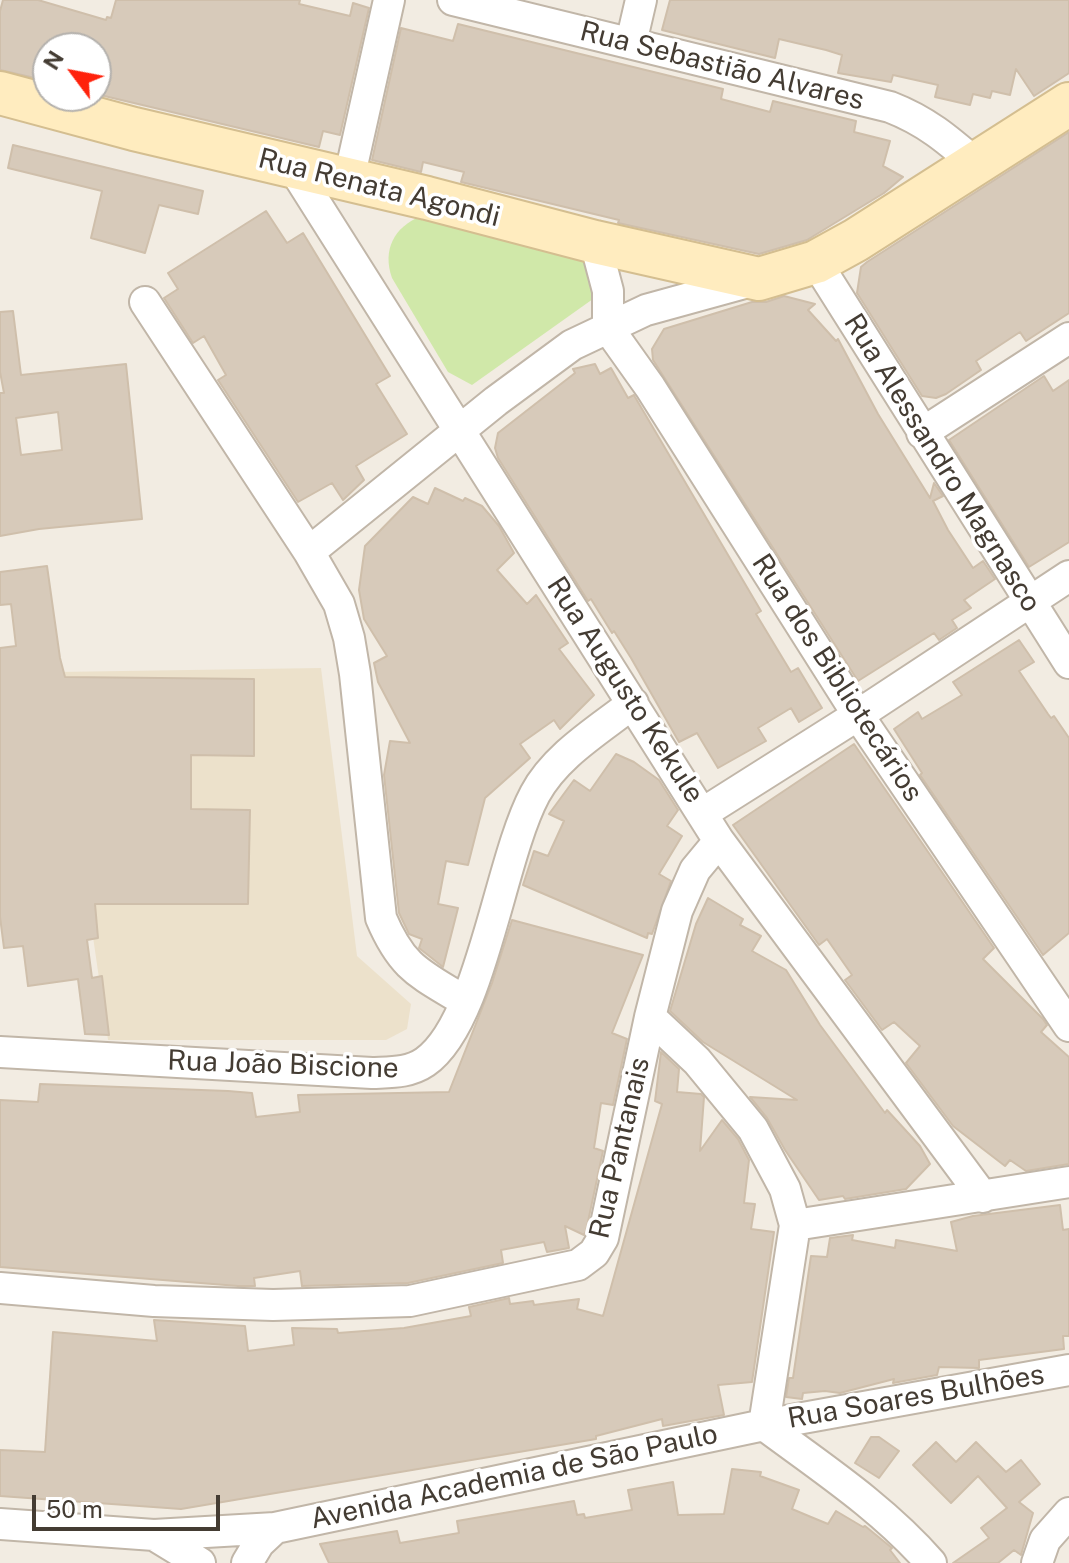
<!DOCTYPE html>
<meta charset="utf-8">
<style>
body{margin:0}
#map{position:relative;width:1069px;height:1563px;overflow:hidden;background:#f2ece2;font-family:"Public Sans",sans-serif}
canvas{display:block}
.north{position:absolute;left:32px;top:32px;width:80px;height:80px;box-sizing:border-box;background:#fff;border:2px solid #b4b1ad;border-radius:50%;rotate:302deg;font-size:22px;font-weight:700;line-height:32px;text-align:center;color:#443c33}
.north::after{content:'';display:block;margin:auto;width:28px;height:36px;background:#ff220c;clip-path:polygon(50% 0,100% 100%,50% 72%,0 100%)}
.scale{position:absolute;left:32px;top:1495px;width:188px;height:36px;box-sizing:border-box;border:4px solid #443c33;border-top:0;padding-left:10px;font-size:24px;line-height:28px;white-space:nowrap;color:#443c33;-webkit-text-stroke:6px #fff;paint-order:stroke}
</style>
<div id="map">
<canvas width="1069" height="1563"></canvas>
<div class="north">N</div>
<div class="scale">50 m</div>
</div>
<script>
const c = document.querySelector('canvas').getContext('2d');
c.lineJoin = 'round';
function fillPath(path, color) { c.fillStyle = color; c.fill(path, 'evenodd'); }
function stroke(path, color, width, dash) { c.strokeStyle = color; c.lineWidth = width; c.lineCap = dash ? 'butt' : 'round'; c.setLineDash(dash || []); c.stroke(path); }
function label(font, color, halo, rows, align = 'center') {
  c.font = font + ' "Public Sans",sans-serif'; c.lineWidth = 7; c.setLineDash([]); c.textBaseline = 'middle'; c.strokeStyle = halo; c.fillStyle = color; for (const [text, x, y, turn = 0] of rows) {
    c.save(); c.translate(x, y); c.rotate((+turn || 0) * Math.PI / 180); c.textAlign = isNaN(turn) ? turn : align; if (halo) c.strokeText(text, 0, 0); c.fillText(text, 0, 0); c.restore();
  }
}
fillPath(new Path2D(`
 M321,668L357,956L411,1004L407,1029L386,1040H108L68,765L57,672Z`), '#ece1cb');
fillPath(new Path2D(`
 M421,216L590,258L614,284L472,385L448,372L392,278C382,250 394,227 421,216Z`), '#d0e8a9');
const building = new Path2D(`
 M3,0H38L106,20L107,17L111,18L116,0H300L299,4L350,16L353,3L369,8L340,135L323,131L319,147L96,94V48H48V81L0,70V11Z
 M670,0H1069V73L1034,96L1016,69L1010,95L992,91L990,98L973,94L970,105L935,97L938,85L893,75L891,82L838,73L842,55L826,50L779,39L775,58L662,30Z
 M458,24L723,89L721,99L770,112L773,101L856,121L854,132L890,141L883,166L903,177L884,193L807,240L759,254L618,223L619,220L461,182L464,172L423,162L421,172L372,160L401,28L453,41Z
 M1069,132V313L1026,341L1020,332L976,361L981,370L946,394L936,398L922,396L857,293L861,267L867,262Z
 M13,145L203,191L198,214L159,205L145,253L91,238L102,191L8,168Z
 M266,211L287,243L303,233L390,376L376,384L407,434L356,466L364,480L343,500L332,483L298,502L218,380L226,375L204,336L193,343L164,298L178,289L168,273Z
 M784,296L815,304L808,310L836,341L838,339L878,414L930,498L934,483L943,496L933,501L948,530L973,568L983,561L995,579L964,600L971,608L952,620L957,628L939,640L934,633L858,681L653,360L652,349L664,329L752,302H766Z
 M13,311L21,375L126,364L142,519L39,529L0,536V393H4L0,372V312ZM58,412L62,450L21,455L16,418Z
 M595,364L600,374L611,368L628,398L634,395L635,397L761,611L756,614L791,672L798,668L822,708L799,722L791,708L758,728L766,741L718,768L697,733L679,742L631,658L614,631L612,633L591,599L588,601L498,458L495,448L498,433L575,373L573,369Z
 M1044,376L1053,391L1069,380V542L1029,567L949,440Z
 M435,488L463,501L465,498L482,506L499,526L514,553L497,570L527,604L536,595L568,643L559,649L594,695L560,729L554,720L520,744L530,758L485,798L468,865L446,861L438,904L458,908L443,967L419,948L422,939L409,934L399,913L384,775L390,741L410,743L378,682L374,663L387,656L364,619L359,590L365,546L413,497L428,504Z
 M47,566L60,658L65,677L254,679V756L191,755V809L250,810L248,904H95L98,938L87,940L92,978L102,976L109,1035L85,1034L78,979L28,986L23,946L4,948L0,917V648L16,646L11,604L0,605V572Z
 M1019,640L1034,662L1019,671L1048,714L1051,718L1054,716L1069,738V933L1043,955L920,775L922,773L894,729L918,712L922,719L962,695L953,682Z
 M854,744L994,948L983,959L1043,1019L1047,1025L1041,1032L1069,1057V1164L1026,1171L1010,1160L1005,1166L953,1126L906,1063L920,1046L894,1022L882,1030L845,980L852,975L827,939L819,945L733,825Z
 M616,754L634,762L659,780L678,810L667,826L682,836L659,874L671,881L652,934L648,933L647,938L523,885L534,851L548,856L564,821L549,814L574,780L590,791Z
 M708,898L743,919L740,925L761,936L752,951L786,970L820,1025L885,1113L887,1110L920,1146L930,1164L906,1189L845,1199L843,1196L819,1200L785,1150L767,1118L750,1097L797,1100L703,1042L670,1011L696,924Z
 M512,920L643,955L612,1033L627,1039L613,1105L601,1103L594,1148L603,1151L586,1231L584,1235L565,1226L569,1248L547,1252L544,1242L501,1250L503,1263L408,1283L302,1286L300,1271L254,1278L255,1286H238L0,1267V1100L38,1102L40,1084L228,1091L252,1093L256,1117L300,1112L298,1095L449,1092L492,983Z
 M661,1052L679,1069L677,1092L701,1094L704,1097L700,1151L722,1120L738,1139L749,1160L744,1203L755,1204L751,1229L774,1232L752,1382L718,1385L724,1415L663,1426L662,1419L596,1436V1439L181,1509L0,1496V1450L45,1452L53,1332L157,1341L154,1320L245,1326L248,1351L294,1345L292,1328L337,1329L338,1333L404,1328L471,1316L469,1307L509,1298L510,1304L533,1301L534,1305L579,1299L577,1309L603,1316L662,1104L655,1101Z
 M1060,1205L1063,1230L1069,1229V1336H1063L1064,1349L979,1360V1368L939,1367L937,1375L893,1383L894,1379L840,1393L825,1391L803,1393L802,1399L786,1397L789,1378H793L811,1256L827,1257L830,1238L853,1235L852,1240L895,1248L896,1240L957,1251L951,1222L973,1216Z
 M871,1437H879L899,1451L879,1478L855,1463Z
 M936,1442L956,1462L976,1442L1006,1472L1021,1460L1040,1484L1019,1502L1033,1513L1021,1555L1014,1550L998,1563H953L989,1538L981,1528L1007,1508L978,1476L951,1503L913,1465Z
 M732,1469L761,1472L760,1476L799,1490L792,1509L811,1517L828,1524L836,1511L863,1527L865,1526L892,1548L890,1550L900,1563H329L320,1544L397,1531L400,1543L459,1533L457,1521L574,1501L577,1515L584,1514L585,1518L632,1510L628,1490L673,1482L678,1515L724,1514Z`);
fillPath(building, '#d7caba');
stroke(building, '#cfbfab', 2);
const street = new Path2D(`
 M453,0L890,107C926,121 947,139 976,164
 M631,43L641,0
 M292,166L719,841L983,1197
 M349,179L389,0
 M595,242L608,291V328L650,387L858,715L1069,1026
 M816,262L1069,663
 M145,302L309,552L339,604L349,638L355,674L381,918C403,970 421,974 466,1002
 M922,433L1069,338
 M309,552L496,401L572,345L646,310L755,280
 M703,813L858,715L1069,576
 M650,1017L697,1061L753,1129L785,1189L795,1225L764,1425
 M0,1052L372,1073C391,1072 409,1073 425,1062C482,1022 499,861 535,794C556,755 599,730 633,703
 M795,1225L1069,1182
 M0,1288L154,1301L273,1305L410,1301L578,1265L594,1253L603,1238L650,1017L677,911L695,870L719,841
 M764,1425C822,1468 883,1508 931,1563
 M0,1524L154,1535L275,1528L764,1425L1069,1370
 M154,1535L200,1563
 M247,1563L259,1543L275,1528
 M1037,1563L1045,1540L1069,1513`);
const secondary = new Path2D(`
 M0,93L134,129L427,198L595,242L759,279L816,262L856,240L1069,104`);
stroke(street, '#c1b6a8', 34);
stroke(secondary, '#d4be90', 46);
stroke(street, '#fff', 30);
stroke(secondary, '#ffecbf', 42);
label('28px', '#443c33', '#fff', [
 ["Rua Sebastião Alvares",722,66,14],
 ["Rua Renata Agondi",379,188,14],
 ["Rua Alessandro Magnasco",942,463,58],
 ["Rua dos Bibliotecários",837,678,57],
 ["Rua Augusto Kekule",625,690,57],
 ["Rua João Biscione",283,1065,2],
 ["Rua Pantanais",620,1148,-77],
 ["Rua Soares Bulhões",916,1397,-10],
 ["Avenida Academia de São Paulo",514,1477,-12]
]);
</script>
